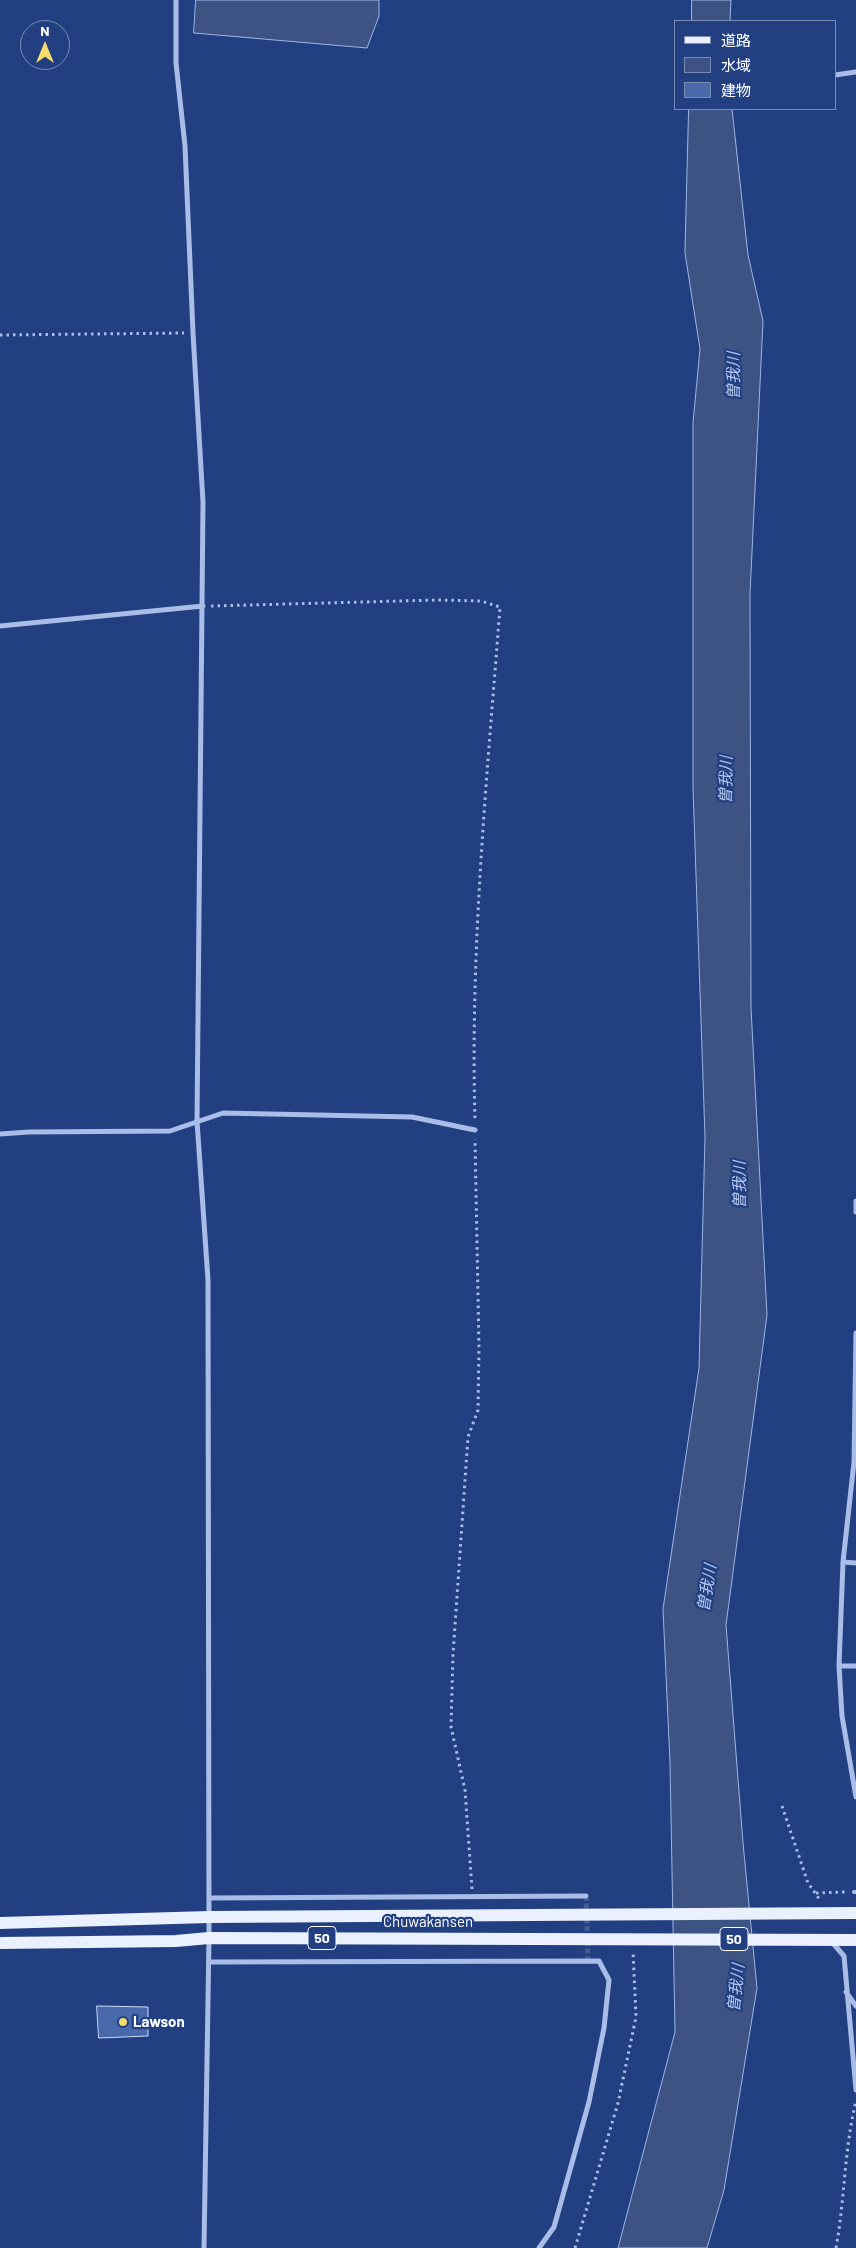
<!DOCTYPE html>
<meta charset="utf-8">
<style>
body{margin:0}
#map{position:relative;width:856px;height:2248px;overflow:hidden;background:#224081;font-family:Barlow,"Noto Sans JP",sans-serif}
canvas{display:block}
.legend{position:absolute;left:674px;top:20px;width:162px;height:90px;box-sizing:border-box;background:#224081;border:1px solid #7a8cb3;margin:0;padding:6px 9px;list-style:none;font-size:15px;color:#fff}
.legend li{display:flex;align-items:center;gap:10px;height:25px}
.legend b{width:25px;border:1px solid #7a8cb3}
.north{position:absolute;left:20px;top:20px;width:50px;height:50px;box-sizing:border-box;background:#224081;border:1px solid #7a8cb3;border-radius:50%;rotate:0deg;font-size:14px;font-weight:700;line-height:20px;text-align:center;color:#fff}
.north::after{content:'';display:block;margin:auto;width:18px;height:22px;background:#f4dd6a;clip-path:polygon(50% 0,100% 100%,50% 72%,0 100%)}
</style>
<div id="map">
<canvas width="856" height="2248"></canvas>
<ul class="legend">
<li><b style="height:6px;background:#eaf0fd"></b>道路</li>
<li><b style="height:14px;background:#3d5383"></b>水域</li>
<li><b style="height:14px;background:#4a69aa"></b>建物</li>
</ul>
<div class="north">N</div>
</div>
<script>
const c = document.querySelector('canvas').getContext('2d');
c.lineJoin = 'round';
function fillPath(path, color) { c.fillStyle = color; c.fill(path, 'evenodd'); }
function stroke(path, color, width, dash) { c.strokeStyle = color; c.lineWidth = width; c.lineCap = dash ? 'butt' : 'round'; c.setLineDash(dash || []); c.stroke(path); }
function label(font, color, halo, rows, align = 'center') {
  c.font = font + ' Barlow,"Noto Sans JP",sans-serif'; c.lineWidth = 4.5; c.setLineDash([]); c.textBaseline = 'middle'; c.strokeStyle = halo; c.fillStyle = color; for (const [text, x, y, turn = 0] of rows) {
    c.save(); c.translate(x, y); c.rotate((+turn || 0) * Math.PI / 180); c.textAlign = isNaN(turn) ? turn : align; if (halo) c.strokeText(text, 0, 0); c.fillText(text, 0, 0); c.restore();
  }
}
const water = new Path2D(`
 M196,0H379V16L367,48L194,33Z
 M692,0H731L730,21H692Z
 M689,109H732L748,255L763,321L750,594L751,1008L767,1315L726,1625L743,1843L757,1988L724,2190L707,2248H618L675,2032L670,1763L663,1609L699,1368L705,1137L693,788V423L700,349L685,253Z`);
fillPath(water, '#3d5383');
stroke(water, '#9cb6e9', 1);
const building = new Path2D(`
 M97,2006L148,2007V2036L99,2038Z`);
fillPath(building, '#4a69aa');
stroke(building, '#ccdaf6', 1);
stroke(new Path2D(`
 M586,1896L588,1962`), '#435d94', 5, [5, 2.5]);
stroke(new Path2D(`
 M0,335L184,333
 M211,606L438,600L481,601L500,607C487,778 470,949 475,1120
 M782,1806L808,1883L820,1900
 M472,1889L465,1790L451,1727L453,1654L468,1437L478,1410L479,1348L475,1139
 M816,1893L845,1892
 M575,2248L618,2103L636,2017L633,1951
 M836,2248C845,2199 844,2150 856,2101`), '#a8bde8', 3, [2.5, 4]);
stroke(new Path2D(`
 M854,1892H856`), '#a8bde8', 4);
stroke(new Path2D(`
 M176,0V63L185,146L193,333L203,502L197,1121L208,1280L209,1938L204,2248
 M835,75L856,72
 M0,626L203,606
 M0,1134L29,1132L170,1131L223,1113L412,1117L475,1130
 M856,1201V1212
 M856,1333L854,1462L843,1562L839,1666L842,1716L856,1797
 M843,1562L856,1563
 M839,1666H856
 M209,1898L586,1896
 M831,1941L844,1956L856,2090
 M209,1962L599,1961L609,1980L604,2028L589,2102L554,2227L539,2248
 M846,1992L856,2006`), '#a8bde8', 5);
stroke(new Path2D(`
 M0,1923L209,1917L856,1913
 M0,1943L176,1941L209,1938L856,1940`), '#eaf0fd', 12);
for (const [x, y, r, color] of [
 [123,2022,5,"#f4dd6a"]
]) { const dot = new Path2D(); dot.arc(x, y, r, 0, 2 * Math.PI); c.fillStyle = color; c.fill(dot); stroke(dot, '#224081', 2); }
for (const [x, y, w] of [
 [322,1938,28],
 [734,1939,28]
]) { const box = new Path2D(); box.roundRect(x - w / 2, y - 11.5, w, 23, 4); c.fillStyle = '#224081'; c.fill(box); stroke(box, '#fff', 1); }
label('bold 14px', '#fff', null, [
 ["50",322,1938],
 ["50",734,1939]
]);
label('15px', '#fff', '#224081', [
 ["Chuwakansen",428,1922]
]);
label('bold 15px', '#fff', '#224081', [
 ["Lawson",133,2022]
], 'left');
label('italic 16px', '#b4c8ef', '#224081', [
 ["曽我川",734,376,-90],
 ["曽我川",726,780,-89],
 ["曽我川",740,1185,-90],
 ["曽我川",707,1588,-81],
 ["曽我川",736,1988,-84]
]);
</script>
